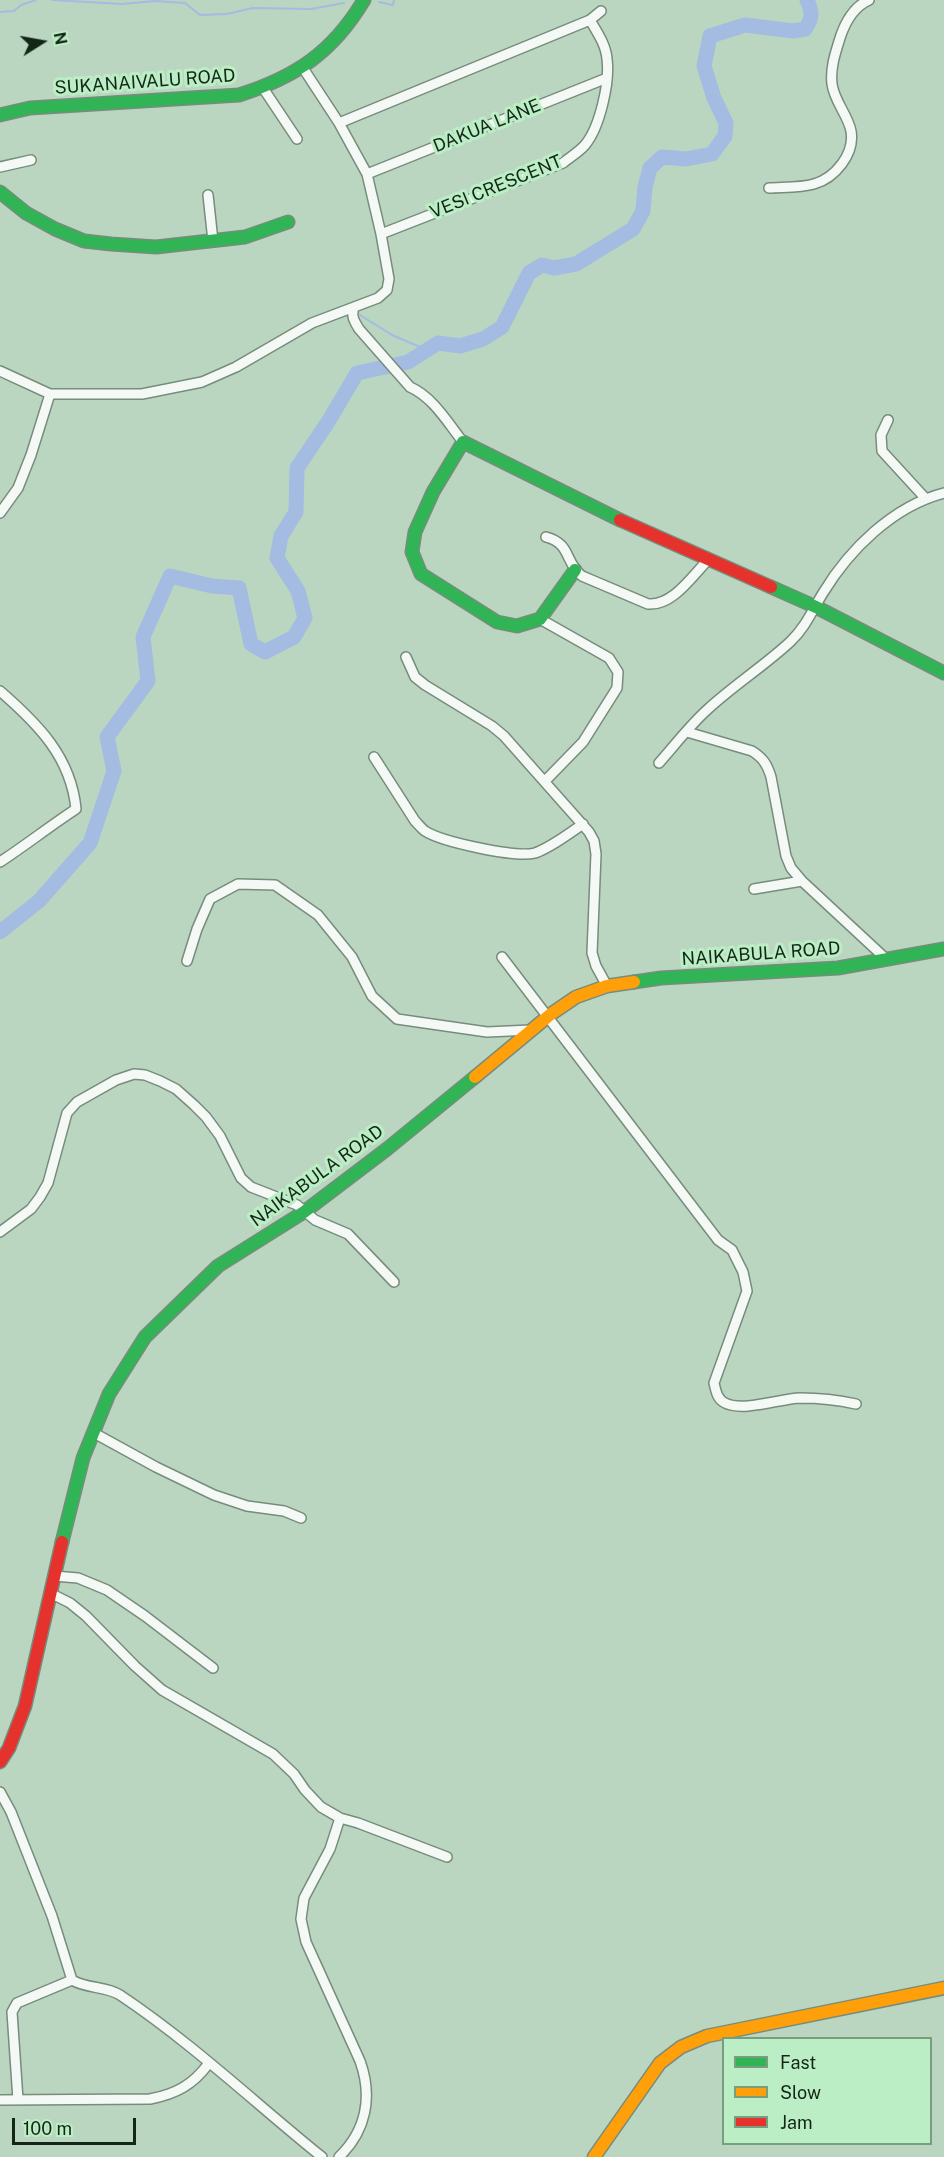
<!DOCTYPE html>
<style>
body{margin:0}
#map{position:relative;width:944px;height:2157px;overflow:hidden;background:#bad6c0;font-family:"Public Sans",sans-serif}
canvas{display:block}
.legend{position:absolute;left:722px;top:2037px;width:210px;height:108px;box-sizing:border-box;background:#bceec5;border:2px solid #789e80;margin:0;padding:8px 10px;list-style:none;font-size:18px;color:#132718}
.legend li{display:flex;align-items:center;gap:12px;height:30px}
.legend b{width:30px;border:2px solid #789e80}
.north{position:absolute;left:12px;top:12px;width:60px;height:60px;-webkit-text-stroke:4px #bceec5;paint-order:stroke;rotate:79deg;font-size:16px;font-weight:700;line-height:24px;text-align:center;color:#132718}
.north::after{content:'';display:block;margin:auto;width:21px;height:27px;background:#132718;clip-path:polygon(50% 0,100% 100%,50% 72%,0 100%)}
.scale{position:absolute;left:12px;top:2118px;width:124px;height:27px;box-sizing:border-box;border:3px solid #132718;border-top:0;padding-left:8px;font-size:18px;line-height:21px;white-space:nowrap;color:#132718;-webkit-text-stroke:4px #bceec5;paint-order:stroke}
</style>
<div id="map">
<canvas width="944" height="2157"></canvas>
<ul class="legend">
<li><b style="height:8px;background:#30b455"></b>Fast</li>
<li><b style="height:8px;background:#ff9f0a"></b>Slow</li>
<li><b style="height:8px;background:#e5322d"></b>Jam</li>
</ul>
<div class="north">N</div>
<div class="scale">100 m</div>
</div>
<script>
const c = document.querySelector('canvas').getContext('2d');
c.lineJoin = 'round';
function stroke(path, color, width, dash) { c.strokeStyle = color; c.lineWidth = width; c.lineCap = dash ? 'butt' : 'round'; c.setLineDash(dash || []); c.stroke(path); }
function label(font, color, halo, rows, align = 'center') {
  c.font = font + ' "Public Sans",sans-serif'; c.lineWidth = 6; c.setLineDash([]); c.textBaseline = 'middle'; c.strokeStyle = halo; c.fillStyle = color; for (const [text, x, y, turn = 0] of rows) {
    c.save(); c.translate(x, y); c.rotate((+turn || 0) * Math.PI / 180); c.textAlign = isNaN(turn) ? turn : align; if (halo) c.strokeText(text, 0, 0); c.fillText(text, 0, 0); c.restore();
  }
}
stroke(new Path2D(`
 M52,0L122,4L155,1L185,3L200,15L227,14L253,8L311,9L344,3
 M379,2L393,5L394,0
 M0,12L14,11L21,5L36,0
 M360,315L392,335L427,350`), '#a4bbe2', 2);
stroke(new Path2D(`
 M0,932L39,901L90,843L114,771L107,737L148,681L143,637L170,576L212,586L239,588L251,644L265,652L294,637L305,618L298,591L277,558L281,536L296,512L297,468L328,422L357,373L408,362L438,343L460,346L483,339L502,327L529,273L542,265L554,268L576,264L633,229L643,211L645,187L650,168L662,157L686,159L712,154L725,136L726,123L714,98L704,66L710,36L745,25L793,31L805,29C813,19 812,11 807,0`), '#a4bbe2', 15);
const street = new Path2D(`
 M263,88L297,139
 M339,123L590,20L601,11
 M0,167L31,160
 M367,174L607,78
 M769,188C783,187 800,188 814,184C835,178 855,154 851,131C848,115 834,101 832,84C830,67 836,51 841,35C846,21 855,6 869,0
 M208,195L213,241
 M381,234L563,163C570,157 579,152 585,145C600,127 610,82 607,59C606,45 597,32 590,20
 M354,307C351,316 354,321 359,329L410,387C433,397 448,423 463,442
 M0,371L50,394H142L202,382L236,367L312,323L378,298L387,290L389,279L381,234L367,174L339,123L303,68
 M888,420L881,435L882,451L926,499
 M0,513L18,488L31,455L50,394
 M546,537C572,544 564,562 582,576L648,604C673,606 692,576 708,560
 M540,619L609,658L618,672L617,688L583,742L545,781
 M406,657L415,677L425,685L492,726L504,736L589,832L594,841L596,854L592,953L596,966L607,986
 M0,691C38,724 71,757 76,809C50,826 26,845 0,862
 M687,732L752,751C763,758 767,764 771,777L786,856L791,868L802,881L885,958
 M374,757L415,821C419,825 422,829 425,831C442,842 516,858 535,853C552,847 568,834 583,824
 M659,763C675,745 690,725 708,709C734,685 764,666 790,642C805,628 812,611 823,593C849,550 893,506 944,493
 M754,889L802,881
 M502,957L718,1240L732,1250L743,1272L747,1291L714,1383C716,1391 717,1399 725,1403C743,1412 779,1399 800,1398C819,1398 838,1400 856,1404
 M187,961L197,929L210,899L238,884L275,885L318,915L352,957L372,996L397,1019L487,1032L531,1030
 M0,1232L31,1209L40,1197L48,1183L67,1113L77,1102L116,1080L134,1074L145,1075L160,1081L176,1089L194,1105L206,1117L220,1136L241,1178L251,1187L297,1205L315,1220L348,1234L394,1282
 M94,1433L156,1467L214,1495L247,1506L284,1511L301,1518
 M54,1576L78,1578L107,1590L145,1616L213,1668
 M50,1593L70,1603L86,1616L135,1666L162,1690L273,1754L294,1774L305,1790L321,1807L340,1818L358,1823L447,1857
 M0,1792L11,1812L52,1916L72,1980C87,1989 106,1986 120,1995C192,2043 255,2103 322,2157
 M0,2100L150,2099C176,2094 193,2085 209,2063
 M18,2100L12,2012L17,2003L72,1980
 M339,2157C366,2131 373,2097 360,2061L306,1942L301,1919L304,1898L330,1849L340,1818`);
const fast = new Path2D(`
 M0,115L30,108L239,95C296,77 333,52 364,0
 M0,192L26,213L55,229L84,241L111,244L156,247L245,237L288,222
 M575,570L540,619L517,626L497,622L421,574L412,552L415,532L433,492L463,442L620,520
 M771,587L816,607L944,673
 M634,982L661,978L838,968L944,949
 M62,1542L83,1458L109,1394L145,1337L218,1266L304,1212L387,1149L475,1077`);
const slow = new Path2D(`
 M475,1077L551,1014L576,997L607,986L634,982
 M594,2157L660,2063L681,2047L707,2036L944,1988`);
const jam = new Path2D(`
 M620,520L771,587
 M0,1762L9,1748L25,1706L62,1542`);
stroke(street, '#778c7c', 12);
stroke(fast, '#778c7c', 15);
stroke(slow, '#778c7c', 15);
stroke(jam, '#778c7c', 15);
stroke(street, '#f5f9f6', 9);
stroke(fast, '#30b455', 12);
stroke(slow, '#ff9f0a', 12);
stroke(jam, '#e5322d', 12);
label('18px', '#132718', '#bceec5', [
 ["SUKANAIVALU ROAD",145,82,-4],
 ["DAKUA LANE",487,126,-22],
 ["VESI CRESCENT",496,187,-22],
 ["NAIKABULA ROAD",761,954,-4],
 ["NAIKABULA ROAD",317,1176,-36]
]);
</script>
